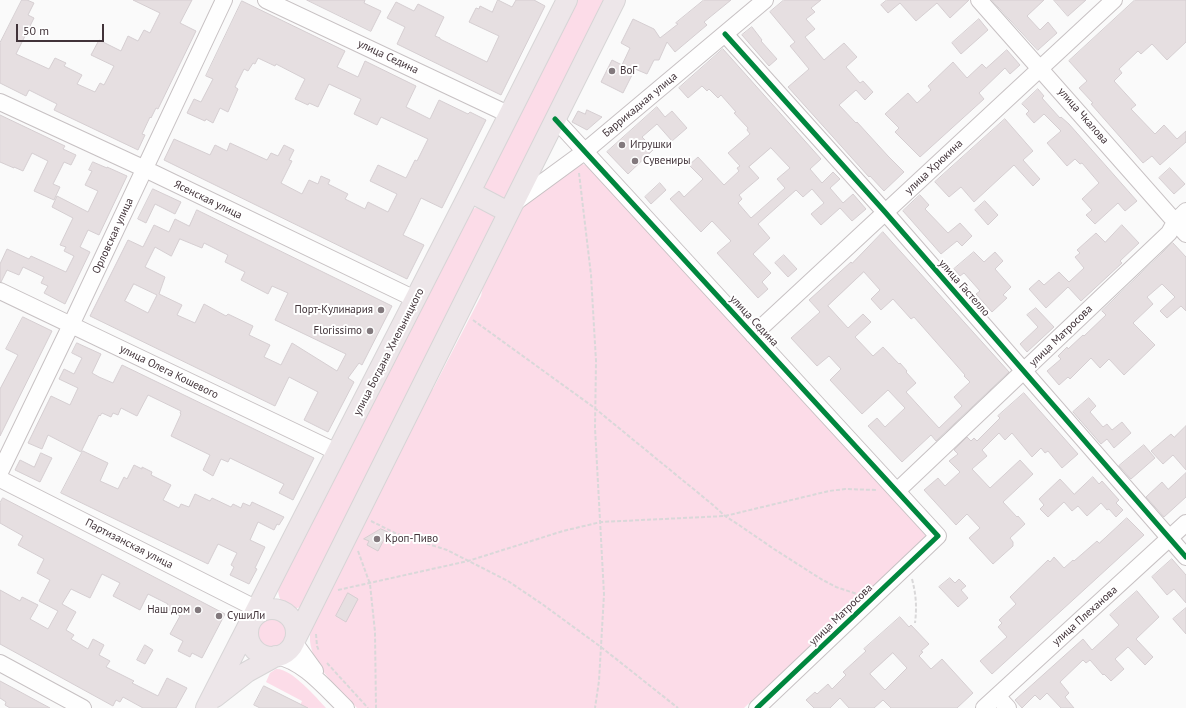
<!DOCTYPE html>
<meta charset="utf-8">
<style>
body{margin:0}
#map{position:relative;width:1186px;height:708px;overflow:hidden;background:#fafafa;font-family:"PT Sans",sans-serif}
canvas{display:block}
.scale{position:absolute;left:16px;top:24px;width:88px;height:18px;box-sizing:border-box;border:2px solid #413339;border-top:0;padding-left:5px;font-size:12px;line-height:14px;white-space:nowrap;color:#413339;-webkit-text-stroke:3px #fff;paint-order:stroke}
</style>
<div id="map">
<canvas width="1186" height="708"></canvas>
<div class="scale">50 m</div>
</div>
<script>
const c = document.querySelector('canvas').getContext('2d');
c.lineJoin = 'round';
function fillPath(path, color) { c.fillStyle = color; c.fill(path, 'evenodd'); }
function stroke(path, color, width, dash) { c.strokeStyle = color; c.lineWidth = width; c.lineCap = dash ? 'butt' : 'round'; c.setLineDash(dash || []); c.stroke(path); }
function label(font, color, halo, rows, align = 'center') {
  c.font = font + ' "PT Sans",sans-serif'; c.lineWidth = 4; c.setLineDash([]); c.textBaseline = 'middle'; c.strokeStyle = halo; c.fillStyle = color; for (const [text, x, y, turn = 0] of rows) {
    c.save(); c.translate(x, y); c.rotate((+turn || 0) * Math.PI / 180); c.textAlign = isNaN(turn) ? turn : align; if (halo) c.strokeText(text, 0, 0); c.fillText(text, 0, 0); c.restore();
  }
}
fillPath(new Path2D(`
 M577,0H606L506,198L501,199L485,189L484,186Z
 M579,163L589,166L927,533L925,538L744,708H357C339,688 303,660 311,629C312,623 316,618 318,612C324,599 331,586 337,573L341,570L366,521L364,516L423,398L433,389L481,296L484,282L523,205Z
 M475,208C482,207 492,212 495,219L301,607C287,612 278,603 278,588L471,211Z
 M256 633a16 16 0 1 1 32 0a16 16 0 1 1-32 0Z
 M276,669C291,668 316,697 326,708H299L302,701L266,682L270,673Z`), '#fcdce8');
const building = new Path2D(`
 M22,0H27L34,3L28,15L34,18L16,54L49,69L55,58L66,63L64,66L82,75L77,84L95,92L100,83L104,85L114,66L91,55L99,40L121,51L128,36L138,41L144,30L150,33L160,13L133,0H192L180,23L196,31L158,109L156,108L151,118L150,117L142,134L145,135L138,150L54,110L57,104L29,90L26,96L0,83V43Z
 M307,0H365L364,3L381,11L371,31Z
 M498,0L512,7L516,0H534L545,6L501,95L397,44L405,27L387,18L396,2L414,11L418,4L444,17L435,36L440,38V39L487,62L499,36L469,22L476,8L479,9L480,6L492,12Z
 M704,0H731L704,22L707,25L675,52L667,42L659,60H654L647,74L635,69L623,93L601,82L612,60L622,65L630,48L621,43L633,19L654,29L660,38L678,24L676,23Z
 M784,0H821L811,8L815,12L806,19L815,29L805,37L824,60L844,43L857,57L846,67L860,83L863,81L873,92L865,100L856,90L839,105L856,123L857,122L888,156L904,172L884,191L870,176L869,177L788,87L809,69L790,46L795,42L770,12Z
 M887,0H969L950,18L937,3L916,21L900,3L888,13L881,5Z
 M992,0H1044L1027,16L1040,30L1048,22L1057,33L1038,50Z
 M1054,0H1086L1068,16Z
 M1135,0H1186V42L1167,60L1152,44L1141,54L1138,51L1119,69L1122,73L1114,81L1136,105L1131,109L1155,134L1164,125L1177,139L1186,131V142L1160,165L1152,156L1143,163L1091,104L1093,103L1079,88L1087,81L1069,61Z
 M242,1L345,51L337,67L358,77L365,61L416,86L406,107L430,119L439,100L468,114L470,112L486,120L442,208L421,198L413,215L403,235L424,245L407,279L164,160L174,139L210,155L215,145L227,151L230,143L267,160L271,153L278,156L284,145L294,150L289,160L292,161L281,183L302,194L309,180L318,184L321,176L330,180L328,184L348,194L345,199L365,209L368,202L388,212L397,194L370,181L378,165L406,178L415,160L417,161L428,139L381,117L377,125L354,114L361,99L329,84L318,107L309,103L308,105L295,99L305,79L276,64L275,66L258,58L255,64L253,63L248,71L244,69L235,87L238,89L228,112L220,108L213,123L206,119L205,121L187,113L194,99L201,102L213,79L206,76Z
 M979,19L988,30L961,54L952,43Z
 M752,27L762,40L761,41L777,59L769,66L742,35Z
 M723,49L821,159L810,169L822,183L833,172L840,179L830,188L843,203L853,194L866,209L852,221L840,208L821,225L811,214L824,203L812,189L803,197L796,190L758,224L770,238L753,254L771,273L762,282L768,289L758,298L717,253L731,241L712,221L701,232L670,199L679,191L684,197L703,179L689,165L698,157L724,185L739,171L737,168L740,166L728,153L750,134L747,130L748,128L734,113L736,112L721,95L718,98L709,89L707,91L702,86L688,98L679,88ZM771,148L790,168L777,179L785,188L751,218L738,203L742,199L739,195L759,178L749,167Z
 M1007,50L1020,65L1010,74L1005,68L979,93L984,99L920,157L895,132L899,128L885,114L908,93L917,103L931,90L928,86L953,62L967,78L982,64L986,68Z
 M1038,89L1044,96L1042,98L1060,118L1061,117L1069,124L1137,201L1125,211L1118,203L1095,224L1086,215L1092,210L1082,199L1099,183L1082,163L1080,164L1075,159L1067,166L1047,143L1061,131L1044,114L1034,123L1026,114L1029,111L1022,104Z
 M657,107L665,117L672,111L687,128L672,141L657,124L642,137L654,149L628,174L607,152Z
 M587,110L602,117L587,130L572,122L578,111L585,114Z
 M0,115L65,146L63,149L76,155L71,165L64,162L53,184L60,187L54,200L34,191L48,161L32,153L23,171L14,167V168L0,162Z
 M1005,119L1033,151L1023,160L1040,179L1033,186L1014,165L974,202L961,187L949,197L935,182Z
 M93,162L107,168V167L127,176L99,235L88,230L80,247L90,252L65,304L44,293L48,286L41,283L44,277L23,267L19,275L7,270L1,282H0V264L7,249L29,259L31,256L66,272L74,256L64,251L66,247L60,245L73,218L52,207L57,196L88,212L98,191L85,185L92,171L89,170Z
 M1170,168L1185,184L1174,194L1159,178Z
 M660,183L666,190L651,204L645,197Z
 M153,189L181,202L175,214L155,204L146,223L138,219Z
 M920,195L929,205L925,209L948,233L960,223L972,236L962,246L957,241L941,254L903,211Z
 M985,201L998,215L988,225L975,210Z
 M197,210L392,306L362,365L359,363L348,378L354,382L328,432L304,420L318,392L289,377L275,406L90,316L128,240L143,247L154,225L169,232L175,219L189,226ZM180,239L202,248L204,243L228,255L225,262L245,272L241,280L268,294L272,286L288,293L275,320L346,354L337,371L292,343L281,365L264,357L270,345L249,335L253,326L228,314L226,316L204,304L195,323L177,315L182,305L159,294L165,277L145,267L155,247L171,256ZM134,284L157,295L148,313L125,301Z
 M1122,225L1139,243L1120,261L1122,263L1081,301L1068,287L1046,308L1029,289L1039,280L1044,285L1059,272L1069,282L1084,268L1075,257L1080,253L1077,250L1096,233L1105,242Z
 M883,232L1009,372L936,441L931,435L902,462L868,426L877,418L885,427L905,408L888,390L862,414L830,380L841,369L829,356L817,366L791,338L820,312L809,300L851,262L852,263ZM864,272L880,290L871,299L881,310L893,299L911,319L914,317L965,375L964,376L970,382L954,397L962,406L939,428L906,392L916,383L906,372L907,371L900,363L899,364L883,347L873,356L855,337L871,322L863,314L848,328L828,306Z
 M1173,243L1186,257V311L1181,306L1167,318L1160,311L1175,297L1162,284L1147,297L1153,304L1133,323L1155,345L1124,375L1109,359L1100,368L1091,358L1070,379L1068,377L1059,385L1047,371L1061,359L1058,356L1067,347L1068,349L1083,335L1084,336L1106,315L1102,311Z
 M974,252L984,262L995,252L1003,261L995,269L1011,287L1003,295L1007,298L992,312L976,294L980,291L964,273L960,276L954,269Z
 M784,255L797,269L788,277L775,263Z
 M1036,308L1054,327L1027,352L1020,344L1038,327L1027,315Z
 M23,317L52,331L0,436V389L18,355L6,349Z
 M77,343L101,354L92,373L99,377L113,383L122,365L314,458L293,500L279,493L284,484L230,458L228,462L221,459L213,476L203,470L210,455L171,436L181,414L180,413L181,411L148,395L137,416L121,408L118,415L113,413L111,417L102,413L100,416L99,415L81,452L48,435L42,449L28,443L51,396L70,405L78,388L59,379L64,369L74,374L82,358L72,353Z
 M1024,393L1078,454L1062,468L1048,451L1045,453L1041,448L1032,457L1012,433L1005,440L999,433L982,450L987,456L972,469L990,488L1020,460L1033,474L1003,502L1017,517L1018,516L1025,524L1010,538L1013,542V546L993,564L969,538L980,528L967,514L956,525L924,490L938,478L945,486L960,472L949,461L958,454L954,450L967,437L971,441L974,438L977,441L1000,418L998,416Z
 M1089,398L1096,406L1090,412L1103,427L1107,424L1112,430L1122,422L1131,433L1114,448L1107,439L1101,444L1073,412Z
 M1186,426V470L1173,455L1163,464L1151,451L1171,434L1174,437Z
 M1144,445L1155,458L1131,479L1119,466Z
 M83,451L108,463L100,481L118,489L124,477L127,479L134,465L142,469V467L152,472L151,475L171,485L163,500L179,508L181,504L189,507L195,494L210,501L212,498L231,507L233,504L241,508L243,503L250,506L252,502L284,517L279,525L277,524L274,530L258,522L250,540L265,547L255,568L257,569L249,584L230,575L234,567L231,565L237,553L218,544L208,564L61,493Z
 M41,453L52,458L40,482L15,470L20,460L34,467Z
 M1186,473V497L1164,517L1146,497L1162,482L1168,489Z
 M1093,477L1099,484L1102,481L1119,500L1116,503L1123,510L1116,517L1109,509L1107,510L1101,503L1087,516L1078,506L1072,511L1064,502L1048,517L1040,509L1044,505L1039,499L1060,479L1074,494Z
 M3,498L225,614L202,658L192,653L190,657L178,651L183,641L170,634L180,616L166,608L168,604L148,594L140,610L113,596L120,583L102,574L90,598L71,589L62,604L76,612L66,630L74,635L71,639L88,649L93,639L104,645L99,655L110,661L106,667L134,681L132,683L158,696L167,678L187,688L176,708H143L123,697L120,702L116,700L113,706L0,644V590L20,601L22,597L38,605L30,619L48,629L58,611L39,601L50,580L37,573L44,559L18,545L23,536L0,523V503Z
 M1127,518L1144,535L992,674L980,661L1007,637L998,627L1002,623L999,620L1016,604L1010,597L1048,560L1050,562L1054,557L1064,568L1073,560L1074,561L1097,541L1099,543Z
 M381,529L388,532L378,551L367,545L369,541L364,539Z
 M1172,559L1186,575V603L1174,589L1167,595L1152,577Z
 M950,578L955,583L959,579L966,586L961,590L968,598L958,607L939,587Z
 M1137,591L1159,617L1136,639L1153,657L1145,665L1128,647L1115,659L1124,669L1111,681L1104,674L1103,675L1090,660L1086,663L1083,660L1060,682L1069,693L1065,697L1074,708H1061L1047,693L1040,700L1035,695L1022,708L1015,700L1083,639L1092,650L1119,625L1110,615Z
 M348,593L358,599L346,622L336,616Z
 M1186,608V634L1173,619Z
 M900,617L909,627L911,625L929,644L921,651L923,652L919,656L931,669L942,659L973,693L957,708H891L883,700L874,708H849L840,698L830,708H814L806,700L815,692L817,694L828,684L832,689L846,675L843,672L866,651L864,649ZM893,653L907,668L885,690L870,674Z
 M145,645L153,650L145,664L137,660Z
 M0,681L13,688L50,708H10L5,705L6,702L0,698Z
 M264,686L308,708H260L254,705Z`);
fillPath(building, '#e6dfe1');
stroke(building, '#d5ced1', 1);
const minor = new Path2D(`
 M266,0L510,115
 M979,0L1186,234
 M725,34L885,212L1186,557
 M0,102L145,169L415,299
 M555,119L938,536L757,708
 M513,204L584,152L765,0
 M0,291L337,452
 M753,335L1114,0
 M0,472L71,325L224,0
 M0,479L257,609
 M897,491L1169,233L1175,222L1186,211
 M294,642L315,671
 M276,656C304,661 326,689 346,708
 M0,663L83,708
 M997,696L1008,708
 M984,708L1186,523`);
const major = new Path2D(`
 M470,192L508,212
 M248 633a24 24 0 1 1 48 0a24 24 0 1 1-48 0Z
 M294,642L615,0
 M215,697L247,672L276,656
 M206,708L470,192L567,0`);
stroke(minor, '#c7c1c3', 18);
stroke(major, '#d7d5d6', 22);
stroke(new Path2D(`
 M579,173L591,275L596,361L595,428L604,594L599,681L595,708
 M473,320L592,406L713,505L725,516L739,525L774,549L821,579L836,587L857,594
 M371,521L397,534L447,550L508,581L542,604L601,647L678,708
 M358,551L370,584L375,632L376,708
 M912,579C916,594 917,607 915,623
 M338,590L468,561L563,531L601,522L725,516L829,491L845,489L877,490
 M316,634L317,646L319,651
 M327,663L368,708`), '#d9d8d9', 2, [4, 2]);
stroke(minor, '#fefefe', 16);
stroke(major, '#ede6e9', 20);
stroke(new Path2D(`
 M725,34L885,212L1186,557
 M555,119L938,536L757,708`), '#00873e', 5);
for (const [x, y, r, color] of [
 [612,71,4,"#82797d"],
 [622,145,4,"#82797d"],
 [635,161,4,"#82797d"],
 [381,310,4,"#82797d"],
 [370,331,4,"#82797d"],
 [377,539,4,"#82797d"],
 [198,610,4,"#82797d"],
 [219,616,4,"#82797d"]
]) { const dot = new Path2D(); dot.arc(x, y, r, 0, 2 * Math.PI); c.fillStyle = color; c.fill(dot); stroke(dot, '#fff', 1.5); }
label('11px', '#413339', '#fff', [
 ["улица Седина",388,57,25],
 ["Баррикадная улица",640,105,-40],
 ["улица Чкалова",1083,116,49],
 ["улица Хрюкина",934,167,-43],
 ["Ясенская улица",208,200,26],
 ["Орловская улица",113,236,-65],
 ["улица Гастелло",964,288,49],
 ["улица Седина",754,321,47],
 ["улица Матросова",1061,336,-44],
 ["улица Богдана Хмельницкого",389,352,-63],
 ["улица Олега Кошевого",169,372,26],
 ["Партизанская улица",129,544,27],
 ["улица Матросова",841,615,-44],
 ["улица Плеханова",1085,616,-42]
]);
label('11px', '#413339', '#fff', [
 ["ВоГ",620,71],
 ["Игрушки",630,145],
 ["Сувениры",643,161],
 ["Порт-Кулинария",373,310,"right"],
 ["Florissimo",362,331,"right"],
 ["Кроп-Пиво",385,539],
 ["Наш дом",190,610,"right"],
 ["СушиЛи",227,616]
], 'left');
</script>
